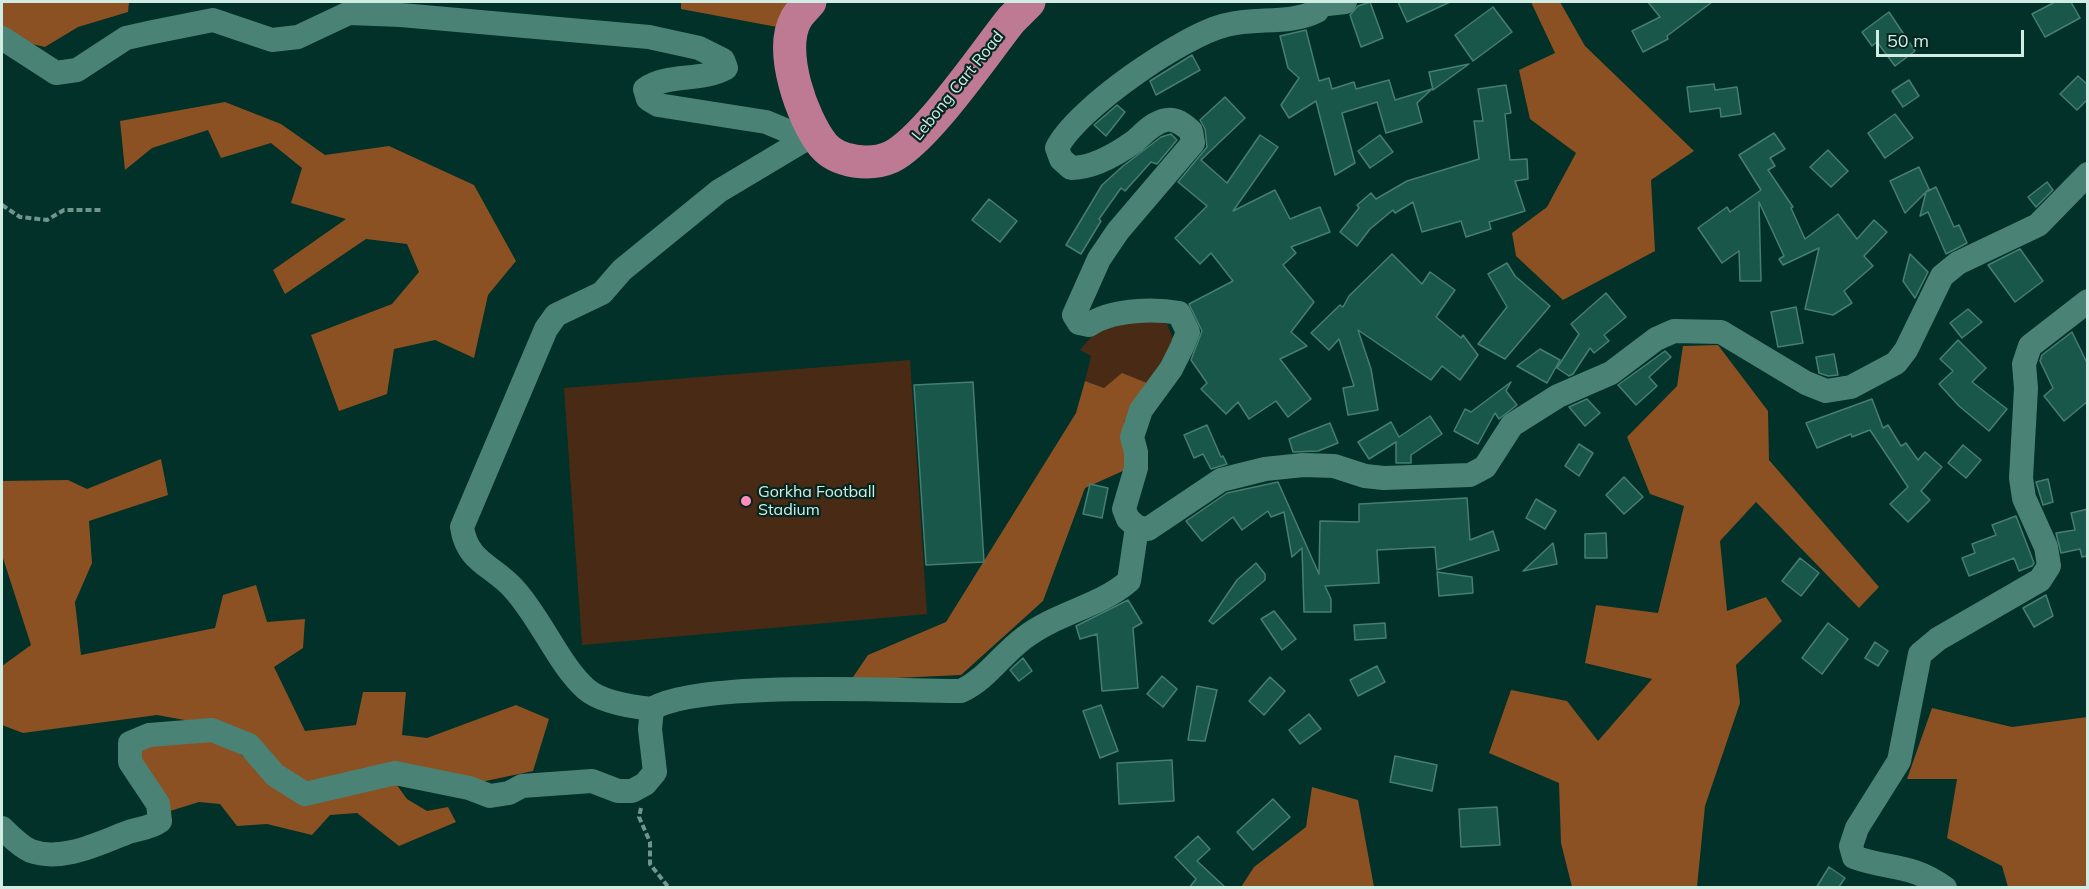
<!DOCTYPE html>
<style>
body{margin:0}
#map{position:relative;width:2089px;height:889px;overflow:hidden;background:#013128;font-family:Mulish,sans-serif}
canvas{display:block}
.frame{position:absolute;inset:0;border:3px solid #d0ede4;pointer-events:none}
.scale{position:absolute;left:1876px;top:30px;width:148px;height:27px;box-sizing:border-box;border:3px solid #d0ede4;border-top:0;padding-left:8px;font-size:18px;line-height:21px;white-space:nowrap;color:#d0ede4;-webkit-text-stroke:4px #06251f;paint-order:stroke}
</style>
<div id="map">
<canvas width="2089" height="889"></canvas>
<div class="frame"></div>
<div class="scale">50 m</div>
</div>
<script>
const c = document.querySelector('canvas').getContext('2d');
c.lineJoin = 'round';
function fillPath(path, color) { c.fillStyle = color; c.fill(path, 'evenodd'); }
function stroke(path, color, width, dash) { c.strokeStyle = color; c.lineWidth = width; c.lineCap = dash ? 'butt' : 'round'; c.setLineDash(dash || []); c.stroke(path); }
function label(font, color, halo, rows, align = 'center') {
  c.font = font + ' Mulish,sans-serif'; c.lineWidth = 4.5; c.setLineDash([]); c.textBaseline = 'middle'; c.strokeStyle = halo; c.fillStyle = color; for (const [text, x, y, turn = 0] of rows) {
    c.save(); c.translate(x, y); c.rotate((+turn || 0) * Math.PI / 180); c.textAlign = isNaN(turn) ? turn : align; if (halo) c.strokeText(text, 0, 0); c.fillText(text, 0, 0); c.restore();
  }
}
fillPath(new Path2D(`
 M1148,320L1167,324L1175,343L1147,383L1104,388L1085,381L1091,356L1080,350C1100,324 1117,323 1148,320Z
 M910,360L927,614L582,645L564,388Z`), '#492b15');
fillPath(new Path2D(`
 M2,2H129L128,12L78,27L45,47L2,37Z
 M681,2H789L777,27L681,9Z
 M1531,2H1560L1585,46L1694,151L1651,180L1655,251L1563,300L1516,256L1512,233L1547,207L1576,153L1530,119L1519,70L1555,53Z
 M225,102L281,124L325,155L389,146L474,185L516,261L488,295L474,358L435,340L394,349L387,394L339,411L311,335L392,304L419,272L407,244L366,239L285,294L273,270L346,219L291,203L302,168L271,143L221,158L208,130L152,148L125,170L120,121Z
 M1718,345L1768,411L1769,460L1879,587L1859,608L1756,502L1720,541L1727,611L1766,597L1782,621L1736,665L1740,703L1705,806L1697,887H1572L1561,843L1559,783L1489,753L1511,690L1567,701L1598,741L1652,679L1585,663L1596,605L1658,613L1684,506L1650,494L1627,437L1677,386L1683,346Z
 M1122,373L1147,383L1124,422L1125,470L1085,488L1043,601L961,675L851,680L868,655L946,622L1076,413L1085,381L1104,388Z
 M161,459L168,495L89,521L92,563L75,602L81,655L215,628L223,595L256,585L267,622L305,619L303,648L274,667L305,731L356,725L363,692H406L402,735L427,738L516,705L549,719L533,771L476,783L305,787L206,724L157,715L23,733L2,725V666L31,645L2,555V481L68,480L87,489Z
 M1932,708L2012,727L2087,717V887H2008L2002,866L1947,838L1957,779H1907Z
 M206,738L233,748L277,785L394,781L407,799L427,811L448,807L456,822L399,846L357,813L330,815L312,835L267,824L237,826L220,804L199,802L170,811L137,756L145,746Z
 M1312,787L1358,800L1374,887H1241L1254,867L1306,827Z`), '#8b5122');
const building = new Path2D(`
 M1370,2L1383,38L1361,47L1350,15L1358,6Z
 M1398,2H1450L1407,22Z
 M1648,2H1712L1667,36L1668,39L1643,52L1632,31L1660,17Z
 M2055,2H2071L2080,18L2045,37L2032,14Z
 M1493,7L1512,32L1473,61L1455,35Z
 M1889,12L1915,51L1895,66L1877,42L1872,46L1862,32Z
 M1306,30L1319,81L1329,78L1332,89L1354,82L1356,89L1389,80L1395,100L1432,89L1417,103L1422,122L1386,133L1377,102L1342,113L1355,163L1335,175L1316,101L1289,118L1281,105L1299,78L1288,68L1280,36Z
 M1192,55L1200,70L1156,95L1150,81Z
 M1469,64L1433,90L1429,72Z
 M2078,76L2088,85V99L2077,110L2060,94Z
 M1909,80L1919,96L1903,107L1892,91Z
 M1714,84L1715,90L1737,87L1741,114L1721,117L1720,108L1690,112L1687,87Z
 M1506,85L1511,113L1505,114L1510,160L1527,159L1528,179L1515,181L1525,211L1489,222L1491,229L1466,237L1461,221L1422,232L1413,202L1395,213L1393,210L1370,229L1357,246L1340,232L1359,208L1357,205L1371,193L1376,199L1407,181L1479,159L1474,121H1483L1478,89Z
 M1225,97L1245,118L1201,160L1227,183L1260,135L1278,147L1233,211L1275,190L1290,219L1320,207L1330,232L1291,247L1296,253L1283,265L1314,302L1291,332L1307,346L1280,359L1311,399L1288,417L1276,401L1249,419L1238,402L1226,414L1201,389L1207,383L1191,360L1202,331L1189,304L1233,281L1211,253L1200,264L1175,238L1207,206L1178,182L1207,147L1205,129L1200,120Z
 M1117,105L1125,112L1106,136L1094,125Z
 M1895,114L1913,138L1885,158L1868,133Z
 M1774,133L1785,149L1770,158L1775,166L1768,170L1793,207L1791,208L1805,239L1838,214L1857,239L1874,220L1887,232L1864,256L1873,266L1844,291L1852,303L1833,315L1805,309L1819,248L1783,265L1779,259L1784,256L1759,202L1761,281H1740L1739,251L1722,263L1698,228L1727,207L1730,212L1761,190L1739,155Z
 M1171,134L1177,140L1157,164L1151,162L1125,191L1121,188L1099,219L1101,221L1081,254L1066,245L1102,185L1123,166L1161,137Z
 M1380,135L1393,152L1370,168L1358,151Z
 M1828,150L1848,171L1831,187L1810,167Z
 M1919,167L1929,189L1905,213L1890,181Z
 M2047,182L2053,190L2036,207L2028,197Z
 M1936,187L1954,227L1959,225L1967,243L1946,254L1928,212L1920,216L1926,192Z
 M989,199L1017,221L1000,242L972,220Z
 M2020,249L2043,281L2015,302L1988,265Z
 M1392,254L1422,284L1430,272L1455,290L1436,317L1461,338L1463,335L1478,355L1460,380L1442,366L1431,380L1358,330L1371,369L1378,410L1348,415L1343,388L1354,386L1339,339L1329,350L1311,333L1340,305L1343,307L1349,296Z
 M1910,254L1928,272L1915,298L1903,281Z
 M1507,263L1515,276L1550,306L1505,359L1478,344L1507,307L1488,274Z
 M1606,293L1626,317L1604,335L1609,341L1594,353L1590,348L1573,374L1569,376L1557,368L1579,334L1571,324Z
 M1796,307L1803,343L1778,347L1771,312Z
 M1968,309L1982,322L1962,338L1950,323Z
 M2072,332L2088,365V401L2064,421L2044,396L2053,388L2040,361L2042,355Z
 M1958,340L1986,368L1972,382L2007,409L1989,431L1959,406L1939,384L1953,371L1940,359Z
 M1540,349L1560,360L1547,383L1517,366Z
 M1665,351L1671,357L1649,377L1657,386L1636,405L1618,385Z
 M1834,354L1838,375L1828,376L1819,373L1816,357Z
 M973,382L984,562L926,565L914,385Z
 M1511,382L1506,391L1517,405L1499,419L1495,413L1478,444L1454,431L1465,409L1471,412Z
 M1587,399L1600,413L1585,426L1569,407Z
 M1872,399L1883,428L1888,425L1901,446L1906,443L1918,460L1925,452L1942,467L1921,491L1930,500L1908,522L1890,504L1908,487L1870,430L1852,437L1851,434L1817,448L1806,423Z
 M1430,416L1442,434L1411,455V463H1396V442L1369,459L1358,442L1391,422L1399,437Z
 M1330,423L1338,443L1318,451L1293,452L1289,439Z
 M1207,425L1221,457L1223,456L1227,464L1211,469L1203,454L1194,458L1184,435Z
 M1579,444L1593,453L1579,476L1565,466Z
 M1963,445L1981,460L1966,478L1948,463Z
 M1624,477L1643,497L1624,514L1606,495Z
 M2048,479L2053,502L2043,505L2036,482Z
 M1278,482L1319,574L1320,521L1359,522V504L1467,498L1470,540L1493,531L1499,550L1437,570L1435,547L1377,550L1379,583L1325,586L1331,599V612H1304L1302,548L1292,557L1284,512L1271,517L1268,511L1242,530L1233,517L1202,541L1186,521L1227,493Z
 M1090,484L1108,488L1102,518L1083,514Z
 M1536,499L1556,511L1545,529L1526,518Z
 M2088,509V556L2082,557L2080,549L2061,553L2056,533L2075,530L2071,513Z
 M2016,516L2034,563L2032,566L2019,571L2014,558L1969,576L1962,558L1975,553L1972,544L1996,535L1992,525Z
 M1606,533L1607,558H1585V534Z
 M1553,543L1557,564L1523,571Z
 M1800,558L1819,573L1801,596L1782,581Z
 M1256,563L1265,574V580L1213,624L1209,621L1237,580Z
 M1437,572L1472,577L1473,593L1439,596Z
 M2046,595L2053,616L2034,627L2023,608Z
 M1128,600L1142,623L1133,628L1138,688L1102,691L1097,634L1080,639L1076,626Z
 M1274,611L1296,639L1282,650L1261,619Z
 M1385,623L1386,638L1355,640L1354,625Z
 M1828,623L1848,639L1822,674L1802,658Z
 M1875,642L1888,651L1878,666L1865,658Z
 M1023,658L1032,671L1019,681L1010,670Z
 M1377,666L1385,682L1358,696L1350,680Z
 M1162,676L1177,689L1163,707L1147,694Z
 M1270,677L1285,691L1264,715L1249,701Z
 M1197,686L1217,690L1205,741L1188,740Z
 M1101,705L1118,751L1100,758L1083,711Z
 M1309,714L1321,729L1300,744L1289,730Z
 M1395,756L1437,765L1432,791L1390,782Z
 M1172,760L1174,801L1119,804L1117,763Z
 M1273,799L1290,817L1253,850L1237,832Z
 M1497,807L1500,845L1461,847L1459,809Z
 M1198,836L1210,849L1197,861L1226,888H1189L1196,879L1175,857Z
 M1829,867L1845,878L1838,888H1816Z`);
fillPath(building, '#19574a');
stroke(building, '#467f71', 1.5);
stroke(new Path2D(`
 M2,205L20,217L47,220L64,210H103
 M641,808L639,817L650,842V864L669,888`), '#6f958c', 4, [6, 3]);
stroke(new Path2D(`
 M1317,2V11C1289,25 1256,17 1226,25C1183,35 1076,109 1057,148L1061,159L1071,168C1092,168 1117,154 1135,141C1144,133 1154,122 1166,120C1176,118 1184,125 1191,131L1193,143L1118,231L1099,259L1074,315L1079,323L1089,325C1110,310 1153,308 1179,313L1188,332L1182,347L1171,369L1141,410L1132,437L1136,452V468L1124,509L1128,519L1137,527L1148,529L1221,480L1265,469L1303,465L1334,466L1365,476L1384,478L1470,475L1485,467L1512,425L1558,396L1611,373L1656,339L1674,331L1721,332L1806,383L1826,391L1851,387L1896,363L1906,350L1942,276L1958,263L2038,225L2088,174
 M1319,5L1345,2
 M2,38L56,73L77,70L126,38L153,32L213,20L272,40L298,37L349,13L401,15L649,37L699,48L723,60L726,68C701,82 668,73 645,89L648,99L658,105L766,122L824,146
 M652,709C633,707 601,702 586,689C558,664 541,618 513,588C492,565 467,562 462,527L546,329L556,315L602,293L622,270L719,191L806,139
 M2,828C10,836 21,847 31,851C62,862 97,844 126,833C138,828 149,829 160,821L158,804L130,762V743L149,735L212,730L249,745L275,775L305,794L395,773L469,788L490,796L509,793L522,786L592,781L618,791H632L645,784L655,772L650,729L652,709C697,680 898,691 961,691C988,678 1000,656 1024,638C1056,613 1099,607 1129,581L1137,527
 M1945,888C1911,863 1889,870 1854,857L1851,846L1857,828L1899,761L1920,654L1938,639L2040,580L2049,566L2046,547L2024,498L2021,478L2026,388L2024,364L2030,346L2088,301`), '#4a8375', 24);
stroke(new Path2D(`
 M810,2C806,7 799,13 796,19C778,51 802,118 823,145C838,163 871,166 891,157C926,140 984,54 1011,20L1029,2`), '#be7a93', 33);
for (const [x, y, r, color] of [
 [746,501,6,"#ff8eba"]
]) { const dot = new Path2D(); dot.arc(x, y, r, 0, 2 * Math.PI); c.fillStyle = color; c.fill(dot); stroke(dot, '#06251f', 2); }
label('16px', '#d0ede4', '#06251f', [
 ["Lebong Cart Road",958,86,-51]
]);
label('16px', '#d0ede4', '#06251f', [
 ["Gorkha Football",758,492],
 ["Stadium",758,510]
], 'left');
</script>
